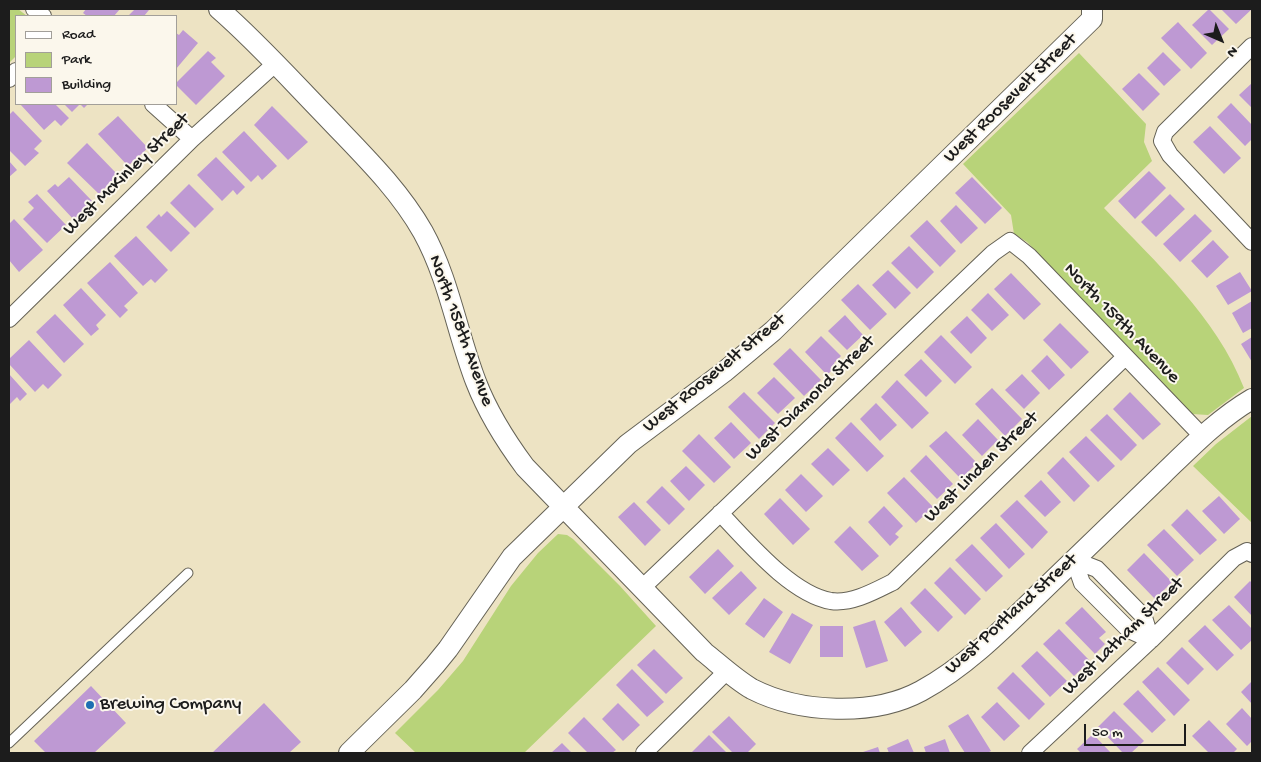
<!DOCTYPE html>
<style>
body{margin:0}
#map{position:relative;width:1261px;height:762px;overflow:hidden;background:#ede3c3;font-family:"Gochi Hand",sans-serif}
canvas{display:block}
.frame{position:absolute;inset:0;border:10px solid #1c1c1c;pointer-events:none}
.legend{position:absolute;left:15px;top:15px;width:162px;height:90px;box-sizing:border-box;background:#fbf7ec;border:1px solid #a29f99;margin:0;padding:6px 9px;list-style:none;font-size:15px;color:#1c1c1c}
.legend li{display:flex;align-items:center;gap:10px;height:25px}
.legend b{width:25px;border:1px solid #a29f99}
.north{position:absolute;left:1196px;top:15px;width:50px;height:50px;-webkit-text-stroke:4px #fbf7ec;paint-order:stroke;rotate:136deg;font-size:14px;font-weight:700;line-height:20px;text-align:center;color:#1c1c1c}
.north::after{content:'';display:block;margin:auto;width:18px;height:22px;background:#1c1c1c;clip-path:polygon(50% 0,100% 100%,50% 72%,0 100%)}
.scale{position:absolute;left:1084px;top:724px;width:102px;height:22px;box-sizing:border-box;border:2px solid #1c1c1c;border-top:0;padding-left:6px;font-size:15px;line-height:18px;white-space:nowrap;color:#1c1c1c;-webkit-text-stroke:4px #fbf7ec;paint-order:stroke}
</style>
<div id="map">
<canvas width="1261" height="762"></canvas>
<div class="frame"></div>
<ul class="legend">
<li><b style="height:6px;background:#fff"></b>Road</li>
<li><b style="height:14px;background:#b8d379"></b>Park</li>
<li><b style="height:14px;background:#be99d3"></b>Building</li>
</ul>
<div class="north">N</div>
<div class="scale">50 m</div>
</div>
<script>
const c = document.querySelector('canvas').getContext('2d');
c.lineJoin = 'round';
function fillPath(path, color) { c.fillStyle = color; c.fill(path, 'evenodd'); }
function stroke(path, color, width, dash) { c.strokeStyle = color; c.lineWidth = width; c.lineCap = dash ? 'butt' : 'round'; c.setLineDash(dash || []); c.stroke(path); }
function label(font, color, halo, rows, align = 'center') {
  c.font = font + ' "Gochi Hand",sans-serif'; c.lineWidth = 4; c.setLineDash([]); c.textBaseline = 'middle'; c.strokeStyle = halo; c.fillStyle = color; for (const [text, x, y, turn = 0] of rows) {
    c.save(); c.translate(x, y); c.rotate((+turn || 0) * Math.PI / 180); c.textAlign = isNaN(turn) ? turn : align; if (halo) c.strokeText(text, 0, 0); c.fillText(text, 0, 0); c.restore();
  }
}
fillPath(new Path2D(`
 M9,9H18L27,16H16V56L9,63Z
 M1079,53L1146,124L1144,142L1152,161L1104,208C1156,263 1216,316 1244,388L1208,415L1192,414L1027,242L1014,234L1011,215L963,164Z
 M1252,416V523L1193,466L1216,444Z
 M558,534L567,535L573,539L620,586L656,626L524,753H416L395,733L438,690L463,661L511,586L538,553Z`), '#b8d379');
fillPath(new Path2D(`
 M86,9H120L114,16H87L83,13Z
 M135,9H148L149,10L144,16H128Z
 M1209,9L1229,29L1212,45L1192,25Z
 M1221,9H1252L1236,24Z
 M1178,22L1207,53L1191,69L1161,38Z
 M183,30L198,43L176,69V33L179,35Z
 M208,51L216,58L211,62L225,76L196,105L176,85V83Z
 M1163,52L1181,70L1164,86L1147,68Z
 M1139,73L1160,94L1143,111L1122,89Z
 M1252,83V108L1239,95Z
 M1231,103L1252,125V139L1245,146L1217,117Z
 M20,104H55L69,118L61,126L55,120L44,130Z
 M64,104H88L84,108L80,104L72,112Z
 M272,106L308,142L288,160L254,125Z
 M13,111L42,141L34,149L39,153L25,166L9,150V115Z
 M118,116L148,148L128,166L98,134Z
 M1210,126L1241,158L1224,174L1193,142Z
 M244,131L277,166L262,180L258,175L251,182L222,152Z
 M87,143L118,175L99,194L67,163Z
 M216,157L245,187L237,195L233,190L222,201L197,175Z
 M9,161L17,170L9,177Z
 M1149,171L1166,188L1135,219L1118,201Z
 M69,177L93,202L74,220L47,191L55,184L58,187Z
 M972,177L1002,208L985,224L955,193Z
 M189,184L214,209L195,228L170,203Z
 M37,194L66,225L47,243L23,219L34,208L28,202Z
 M1170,194L1185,209L1156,237L1141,222Z
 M956,205L978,228L961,244L940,221Z
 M167,211L190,233L171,252L146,227L159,214L161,217Z
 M1195,214L1212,231L1180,262L1163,244Z
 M14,219L43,250L19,272L9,260V224Z
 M927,220L956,251L940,267L910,236Z
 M136,236L168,270L155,283L151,279L143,286L114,256Z
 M1213,240L1229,257L1207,278L1191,261Z
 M909,246L934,272L917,289L891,263Z
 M110,262L138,293L124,306L128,310L120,318L87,283Z
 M888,270L911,293L895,309L872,285Z
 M1240,272L1252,291L1228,305L1216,286Z
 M1011,273L1041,304L1024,320L994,289Z
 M858,284L887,314L870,330L841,300Z
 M81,288L106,315L96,325L99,329L91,336L63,305Z
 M988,293L1009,315L992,331L971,310Z
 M1252,301V328L1243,333L1232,313Z
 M55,314L84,344L64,363L36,332Z
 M845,315L863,335L847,350L828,331Z
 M967,316L987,338L971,354L950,332Z
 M1060,323L1089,352L1071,369L1043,340Z
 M941,335L972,367L955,384L924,352Z
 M821,336L841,356L834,363L836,366L827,375L805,352Z
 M1252,337V362L1241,344Z
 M29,340L62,375L48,389L43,384L35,392L9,364V359Z
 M790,348L821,380L804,396L773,364Z
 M1047,355L1065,375L1049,390L1031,371Z
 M921,359L942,381L926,397L904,375Z
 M9,374L27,394L20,401L17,397L9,405Z
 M1022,374L1040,393L1024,409L1005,390Z
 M774,377L795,398L778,414L757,393Z
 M897,380L929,413L912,429L881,397Z
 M992,388L1022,419L1005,436L975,404Z
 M744,392L775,423L759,439L728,407Z
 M1130,392L1161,424L1143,440L1113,409Z
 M876,403L897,425L880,441L860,419Z
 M1107,414L1137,445L1121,461L1090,430Z
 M978,419L998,440L982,456L962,435Z
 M731,422L751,443L734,459L714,438Z
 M851,422L884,456L867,472L835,438Z
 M946,431L977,463L961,479L929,446Z
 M699,434L731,467L714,483L682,451Z
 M1086,436L1115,466L1098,482L1069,452Z
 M828,448L850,470L833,486L811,464Z
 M926,455L953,484L937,499L910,471Z
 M1063,457L1090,486L1074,502L1047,473Z
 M686,466L705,485L689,501L670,481Z
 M801,474L823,496L806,512L785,490Z
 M904,477L933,507L916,523L887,493Z
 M1041,480L1061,502L1045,517L1024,496Z
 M662,486L685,509L669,525L646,502Z
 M1219,496L1240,519L1224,534L1202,511Z
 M780,498L810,529L793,545L764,514Z
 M1017,500L1048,532L1032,549L1000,516Z
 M634,502L661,530L645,546L618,517Z
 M884,506L903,526L895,534L899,537L890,546L868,522Z
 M1187,509L1217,540L1200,555L1171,525Z
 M996,523L1025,554L1009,569L980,538Z
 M850,526L879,556L862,571L834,542Z
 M1164,529L1194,560L1177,576L1147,545Z
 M972,544L1003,576L986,592L955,560Z
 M718,549L734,566L705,594L689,577Z
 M1144,553L1172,582L1155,599L1127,570Z
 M950,567L981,599L965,615L934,583Z
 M741,571L757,588L729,615L712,598Z
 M1250,581L1252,583V616L1234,597Z
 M925,588L953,617L938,632L910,603Z
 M764,598L783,612L764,638L745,624Z
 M1229,605L1252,629V640L1241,650L1212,620Z
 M901,607L922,632L905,647L884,622Z
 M1082,607L1106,632L1099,638L1105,644L1095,654L1065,623Z
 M792,613L813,625L790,664L769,652Z
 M875,620L888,661L866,668L853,627Z
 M1205,625L1234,655L1217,671L1188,641Z
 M820,626H843V657H820Z
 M1059,629L1090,661L1074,676L1043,644Z
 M1182,647L1204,669L1188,685L1166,663Z
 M654,649L683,678L666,694L637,665Z
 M1037,651L1067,681L1050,697L1021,666Z
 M1158,667L1190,700L1174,716L1142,682Z
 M632,669L664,702L647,717L616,685Z
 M1013,672L1045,704L1029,720L997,688Z
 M1252,681V704L1241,692Z
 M91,686L126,723L94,753H46L34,741Z
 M1138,690L1166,720L1152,733L1123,704Z
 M997,702L1020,726L1004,741L981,717Z
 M264,703L301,742L289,753H212Z
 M618,703L640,725L623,741L602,719Z
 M1242,708L1252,719V741L1247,746L1226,724Z
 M1114,711L1144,741L1131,753H1123L1098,727Z
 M968,714L991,751L987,753H965L948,726Z
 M729,716L756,744L747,753H733L712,732Z
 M584,717L616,750L612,753H588L568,733Z
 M1209,720L1237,749L1233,753H1209L1192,736Z
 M1093,734L1111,753H1081L1077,749Z
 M709,735L727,753H694L692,752Z
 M908,739L914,753H889L887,748Z
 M945,739L950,753H926L924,747Z
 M562,743L572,753H551Z
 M878,747L880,753H860Z`), '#be99d3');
const service = new Path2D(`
 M9,743L188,573`);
const minor = new Path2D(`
 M34,9L43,16
 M1252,46L1165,132L1162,141L1170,155L1252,242
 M9,79L16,71
 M153,104L192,139
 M9,319L192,139L276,63
 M720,513C748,542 791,594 831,601C852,604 875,591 893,582L1125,357
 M1074,560L1097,569L1144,617L1151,640
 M1074,560L1082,583L1129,630L1151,640
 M642,588L993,253L1010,241L1029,256L1202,436
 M644,753L727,671
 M1030,753L1151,640L1234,558L1247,551L1252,554`);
const tertiary = new Path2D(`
 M219,9C257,42 291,80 326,116C361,153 398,188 423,232C449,279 457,333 476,382C488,413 505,440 525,467L704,652C719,664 735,679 752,689C799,713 873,717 921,691C967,666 1005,627 1043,590C1083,551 1123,513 1163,474C1191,447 1218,419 1252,399
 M349,753L413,690L435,665L448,649L512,557L628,444L724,372L773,331L1092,19V9`);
stroke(service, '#656256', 11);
stroke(minor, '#656256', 18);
stroke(tertiary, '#656256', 22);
stroke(service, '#fff', 9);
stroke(minor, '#fff', 16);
stroke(tertiary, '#fff', 20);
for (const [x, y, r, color] of [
 [90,705,5,"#1f6fb2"]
]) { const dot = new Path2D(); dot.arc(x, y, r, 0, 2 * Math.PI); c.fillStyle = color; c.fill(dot); stroke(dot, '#fbf7ec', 2); }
label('19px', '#1c1c1c', '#fbf7ec', [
 ["West Roosevelt Street",1011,99,-44],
 ["West McKinley Street",127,175,-44],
 ["North 159th Avenue",1121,324,46],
 ["North 158th Avenue",460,331,70],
 ["West Roosevelt Street",715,374,-39],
 ["West Diamond Street",811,399,-44],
 ["West Linden Street",982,468,-44],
 ["West Portland Street",1012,615,-42],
 ["West Latham Street",1124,637,-44]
]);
label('19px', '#1c1c1c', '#fbf7ec', [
 ["Brewing Company",100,705]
], 'left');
</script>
